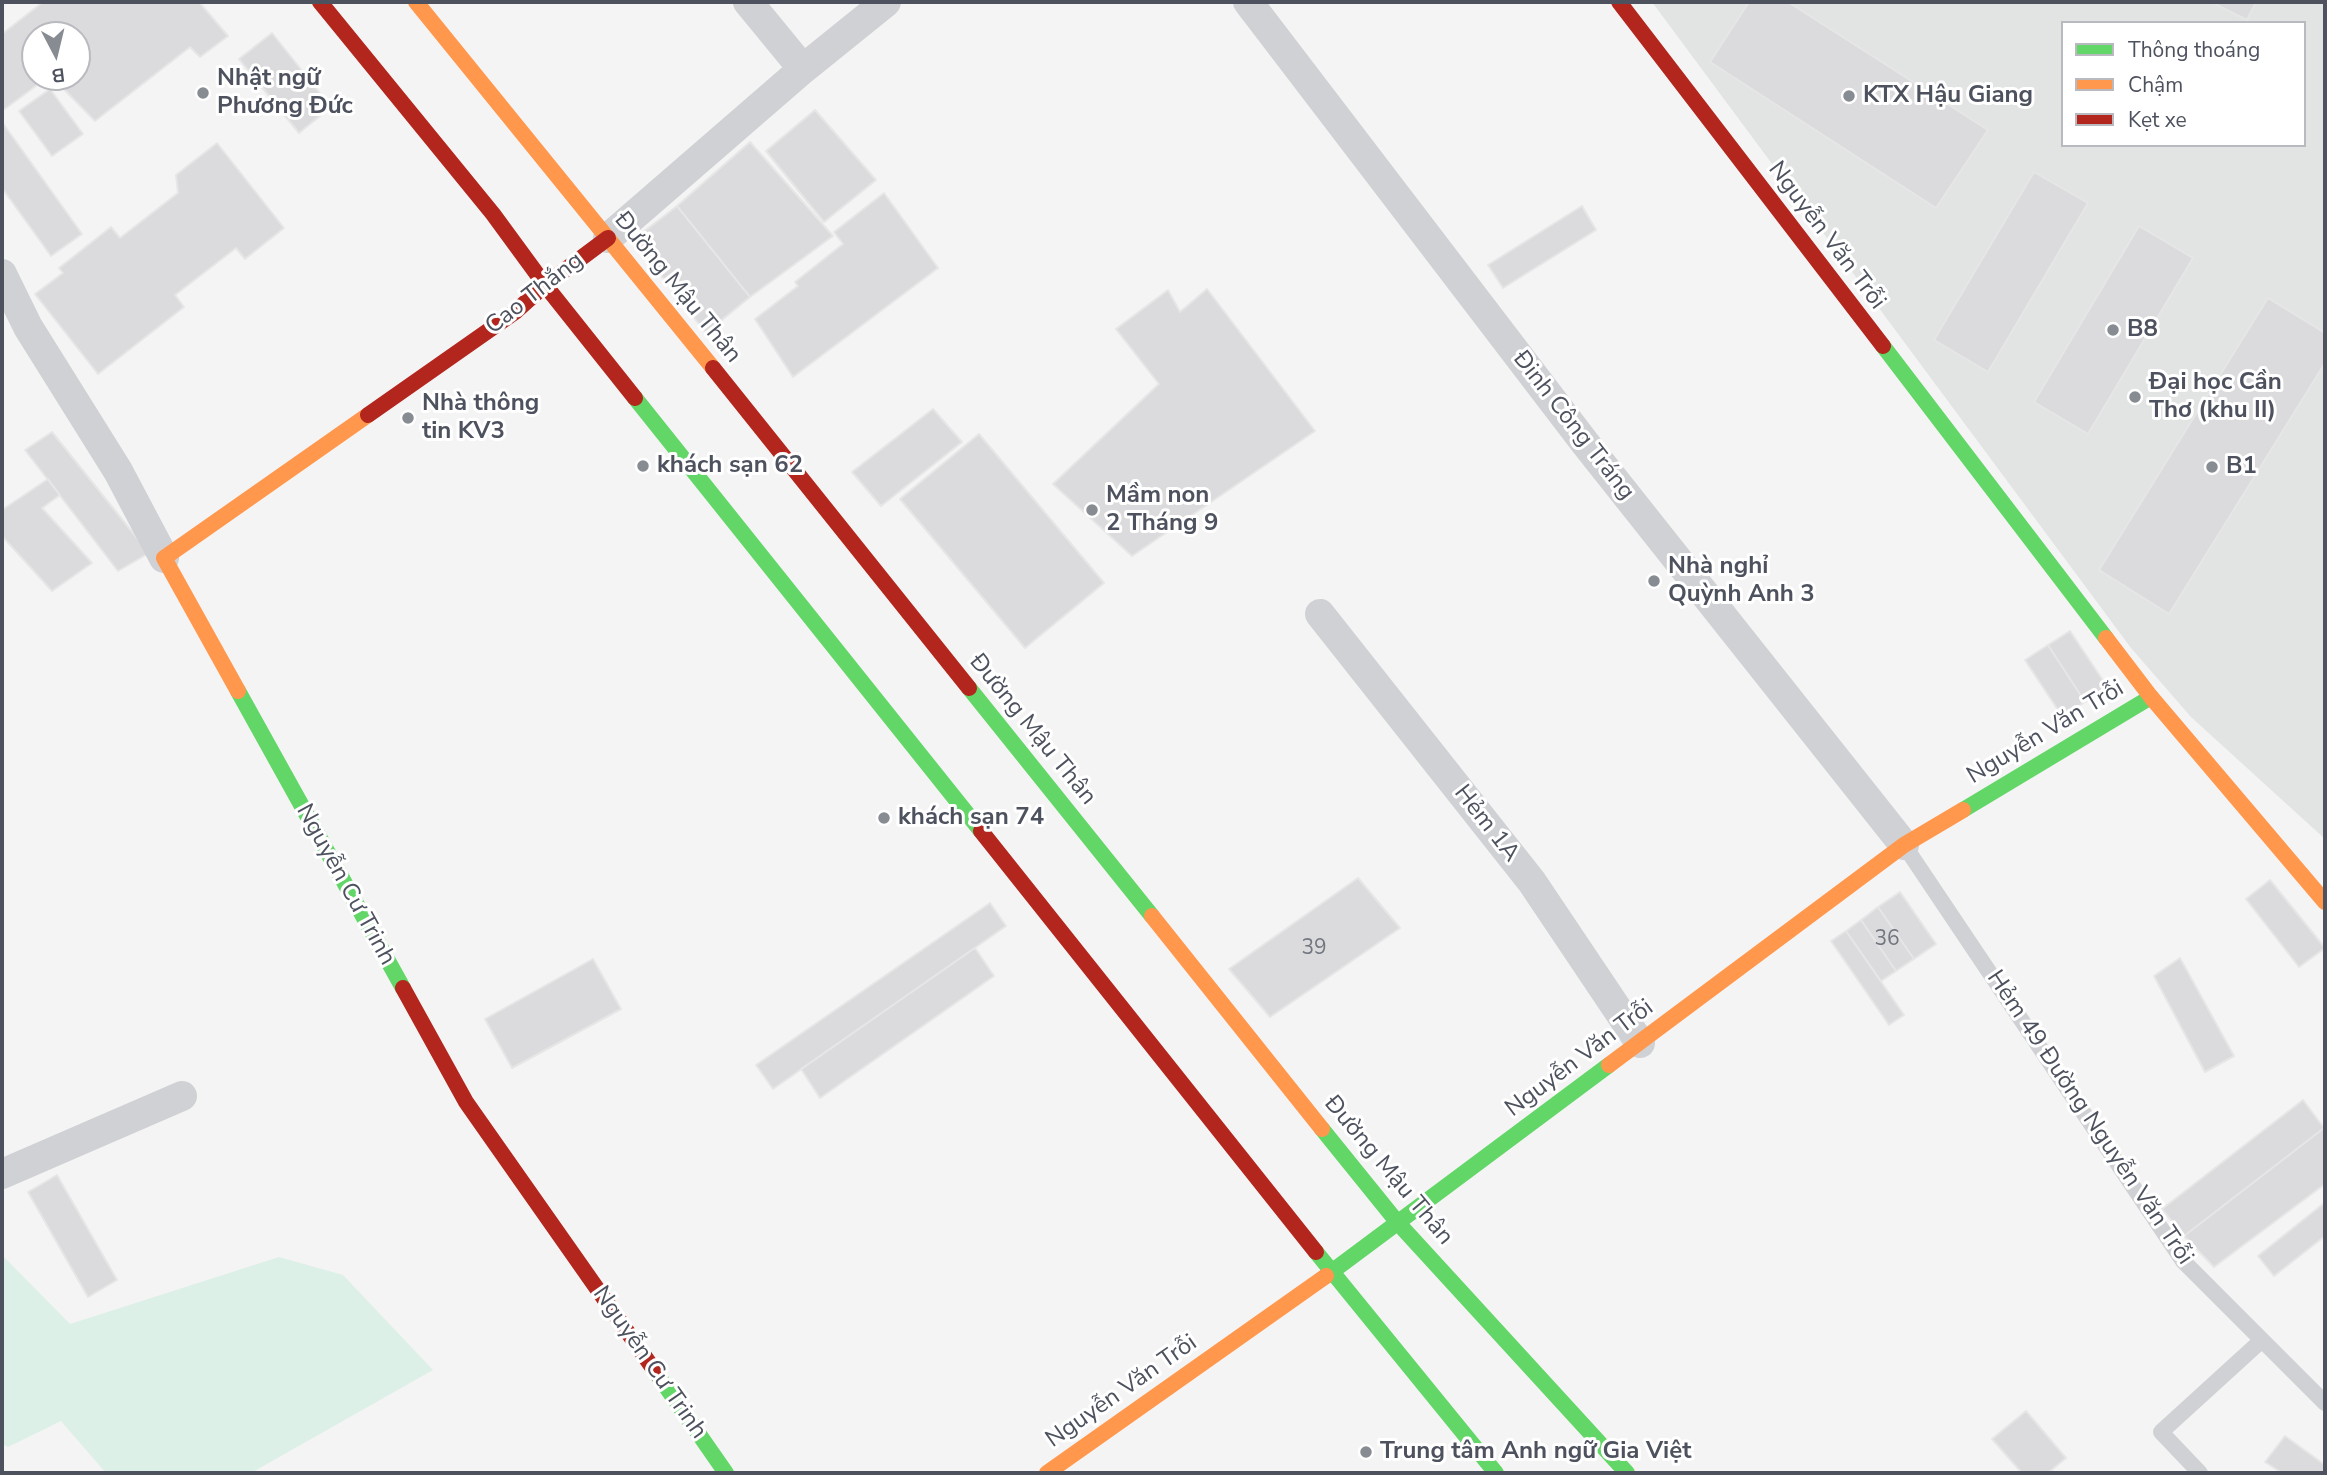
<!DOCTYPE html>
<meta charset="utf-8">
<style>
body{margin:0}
#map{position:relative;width:2327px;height:1475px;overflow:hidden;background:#f4f4f4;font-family:"Nunito Sans",sans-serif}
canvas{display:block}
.frame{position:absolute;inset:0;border:4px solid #4d525e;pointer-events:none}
.legend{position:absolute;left:2061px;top:21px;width:245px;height:126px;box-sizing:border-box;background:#fff;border:2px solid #b8babf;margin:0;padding:9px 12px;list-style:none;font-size:21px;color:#4d525e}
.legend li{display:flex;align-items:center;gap:14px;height:35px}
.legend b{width:35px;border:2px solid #b8babf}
.north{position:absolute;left:21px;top:21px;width:70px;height:70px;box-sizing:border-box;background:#fff;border:2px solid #b8babf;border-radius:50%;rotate:173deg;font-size:19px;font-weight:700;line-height:28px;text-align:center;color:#4d525e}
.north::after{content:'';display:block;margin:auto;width:24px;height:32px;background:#878b92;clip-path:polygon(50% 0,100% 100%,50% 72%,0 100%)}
</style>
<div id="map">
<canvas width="2327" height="1475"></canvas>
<div class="frame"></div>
<ul class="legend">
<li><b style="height:9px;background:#63d668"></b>Thông thoáng</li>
<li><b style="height:9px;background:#ff974d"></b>Chậm</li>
<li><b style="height:9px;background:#b3261e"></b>Kẹt xe</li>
</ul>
<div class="north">B</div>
</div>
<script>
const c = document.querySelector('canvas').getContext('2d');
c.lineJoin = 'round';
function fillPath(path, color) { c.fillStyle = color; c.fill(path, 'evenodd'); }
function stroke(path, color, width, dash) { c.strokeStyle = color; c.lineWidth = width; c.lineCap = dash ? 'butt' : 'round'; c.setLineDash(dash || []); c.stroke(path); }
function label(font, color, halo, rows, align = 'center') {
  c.font = font + ' "Nunito Sans",sans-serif'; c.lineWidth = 6; c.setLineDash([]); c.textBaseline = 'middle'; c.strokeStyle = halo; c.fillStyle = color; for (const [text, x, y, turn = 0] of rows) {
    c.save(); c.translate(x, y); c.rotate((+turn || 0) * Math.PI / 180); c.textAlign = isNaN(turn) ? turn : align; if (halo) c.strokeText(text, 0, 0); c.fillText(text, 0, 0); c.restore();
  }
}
fillPath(new Path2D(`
 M1652,2H2325V839L2191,717L2131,648ZM2063,23H2304V145H2063Z`), '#e2e3e3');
fillPath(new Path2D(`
 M2,1255L70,1324L279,1257L343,1275L433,1370L251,1473H106L61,1421L8,1447L2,1444Z`), '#dcf0e7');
const building = new Path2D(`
 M43,2H199L228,36L200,57L190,47L95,121L52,77H77V35H35V77H48L2,111V34Z
 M1749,2H1788L1988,130L1936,208L1710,62Z
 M2211,2H2256L2247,20Z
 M272,33L331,107L299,133L239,59Z
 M50,89L83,134L52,156L19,111Z
 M815,110L876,180L824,222L766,151Z
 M2,122L82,234L51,256L2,188Z
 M750,142L833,236L750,297L677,206Z
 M217,143L284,228L245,259L236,248L175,295L184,307L98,374L35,294L63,273L59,268L111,227L120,238L178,193L176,175Z
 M2034,172L2088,203L1988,372L1934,340Z
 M884,193L938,268L793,377L755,319L798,286L795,282L843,244L834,232Z
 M677,206L750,297L706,333L633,240Z
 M1582,206L1596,230L1503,288L1488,265Z
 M2139,226L2193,258L2088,434L2034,402Z
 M1207,289L1315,431L1132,556L1053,484L1159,384L1116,329L1168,290L1180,312Z
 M2268,298L2325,333V363L2169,614L2099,570Z
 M933,409L962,442L881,506L852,472Z
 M52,432L149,553L118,571L25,450Z
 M979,434L1104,583L1025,648L900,499Z
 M48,479L60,495L42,508L92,563L52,591L2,536V510Z
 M2070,631L2108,688L2085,702L2048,645Z
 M2048,645L2085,702L2062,716L2025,660Z
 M1358,878L1400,928L1270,1017L1229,969Z
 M2270,880L2325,948L2299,967L2246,899Z
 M1900,892L1936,944L1914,959L1878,907Z
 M990,903L1006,926L773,1089L756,1065Z
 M1878,907L1914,959L1896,971L1861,920Z
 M1861,920L1896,971L1881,981L1846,931Z
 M1846,931L1904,1015L1889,1025L1831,941Z
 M975,948L994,976L820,1098L801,1069Z
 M2180,958L2234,1056L2205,1072L2154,976Z
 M593,959L621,1009L512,1068L485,1019Z
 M2303,1100L2324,1128L2184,1236L2162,1209Z
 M2324,1128L2325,1184L2214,1267L2184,1236Z
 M57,1175L117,1280L88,1297L28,1192Z
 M2323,1204L2325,1208V1236L2274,1276L2258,1256Z
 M2026,1411L2066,1458L2048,1473H2022L1992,1439Z
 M2285,1436L2325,1465V1473H2282L2265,1462Z`);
fillPath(building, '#dbdbdd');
stroke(building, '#e6e6e6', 2);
stroke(new Path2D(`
 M1904,845L2183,1261L2325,1403
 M2200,1473L2161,1432L2262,1340`), '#d0d1d4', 16);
stroke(new Path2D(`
 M748,2L803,69
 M1248,2L1585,443L1904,845
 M608,238L803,69L886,2
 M2,274L28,327L118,471L164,558
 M1320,614L1532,882L1640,1043
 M2,1174L182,1096`), '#d0d1d4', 30);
stroke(new Path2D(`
 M1883,346L2106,638
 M635,398L981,831
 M969,688L1152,916
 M238,691L403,988
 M1963,810L2151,697
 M1322,1129L1398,1223L1627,1473
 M1316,1252L1496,1473
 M1326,1276L1609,1065
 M657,1374L726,1473`), '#63d668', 16);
stroke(new Path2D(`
 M416,2L713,368
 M2106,638L2151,697L2325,902
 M238,691L164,558L368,415
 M1152,916L1322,1129
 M1609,1065L1904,845L1963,810
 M1047,1473L1326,1276`), '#ff974d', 16);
stroke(new Path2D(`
 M320,2L493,214L545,285L635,398
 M1619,2L1883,346
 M713,368L969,688
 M368,415L515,312L545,285L608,238
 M981,831L1316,1252
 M403,988L466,1102L657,1374`), '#b3261e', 16);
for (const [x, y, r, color] of [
 [203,93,7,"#878b92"],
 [1849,96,7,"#878b92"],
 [2113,330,7,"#878b92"],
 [2135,397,7,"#878b92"],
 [408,418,7,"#878b92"],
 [643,466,7,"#878b92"],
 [2212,467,7,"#878b92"],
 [1092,510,7,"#878b92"],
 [1654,581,7,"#878b92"],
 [884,818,7,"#878b92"],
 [1366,1452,7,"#878b92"]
]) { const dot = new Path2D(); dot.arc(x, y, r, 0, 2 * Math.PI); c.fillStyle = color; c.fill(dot); stroke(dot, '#fff', 2.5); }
label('21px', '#72767f', null, [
 ["36",1887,940],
 ["39",1314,949]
]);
label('bold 24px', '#4d525e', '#fff', [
 ["Nhật ngữ",217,79],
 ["Phương Đức",217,107],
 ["KTX Hậu Giang",1863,96],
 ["B8",2127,330],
 ["Đại học Cần",2149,383],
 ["Thơ (khu II)",2149,411],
 ["Nhà thông",422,404],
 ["tin KV3",422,432],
 ["khách sạn 62",657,466],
 ["B1",2226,467],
 ["Mầm non",1106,496],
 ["2 Tháng 9",1106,524],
 ["Nhà nghỉ",1668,567],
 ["Quỳnh Anh 3",1668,595],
 ["khách sạn 74",898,818],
 ["Trung tâm Anh ngữ Gia Việt",1380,1452]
], 'left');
label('24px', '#4d525e', '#fff', [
 ["Nguyễn Văn Trỗi",1826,236,53],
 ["Đường Mậu Thân",677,288,51],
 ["Cao Thắng",535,294,-38],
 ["Đinh Công Tráng",1573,426,52],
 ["Đường Mậu Thân",1032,730,51],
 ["Nguyễn Văn Trỗi",2046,733,-31],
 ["Hẻm 1A",1486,824,52],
 ["Nguyễn Cư Trinh",345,885,61],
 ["Nguyễn Văn Trỗi",1580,1059,-37],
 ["Hẻm 49 Đường Nguyễn Văn Trỗi",2089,1118,56],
 ["Đường Mậu Thân",1388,1171,50],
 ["Nguyễn Cư Trinh",649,1363,55],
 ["Nguyễn Văn Trỗi",1122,1392,-35]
]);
</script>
